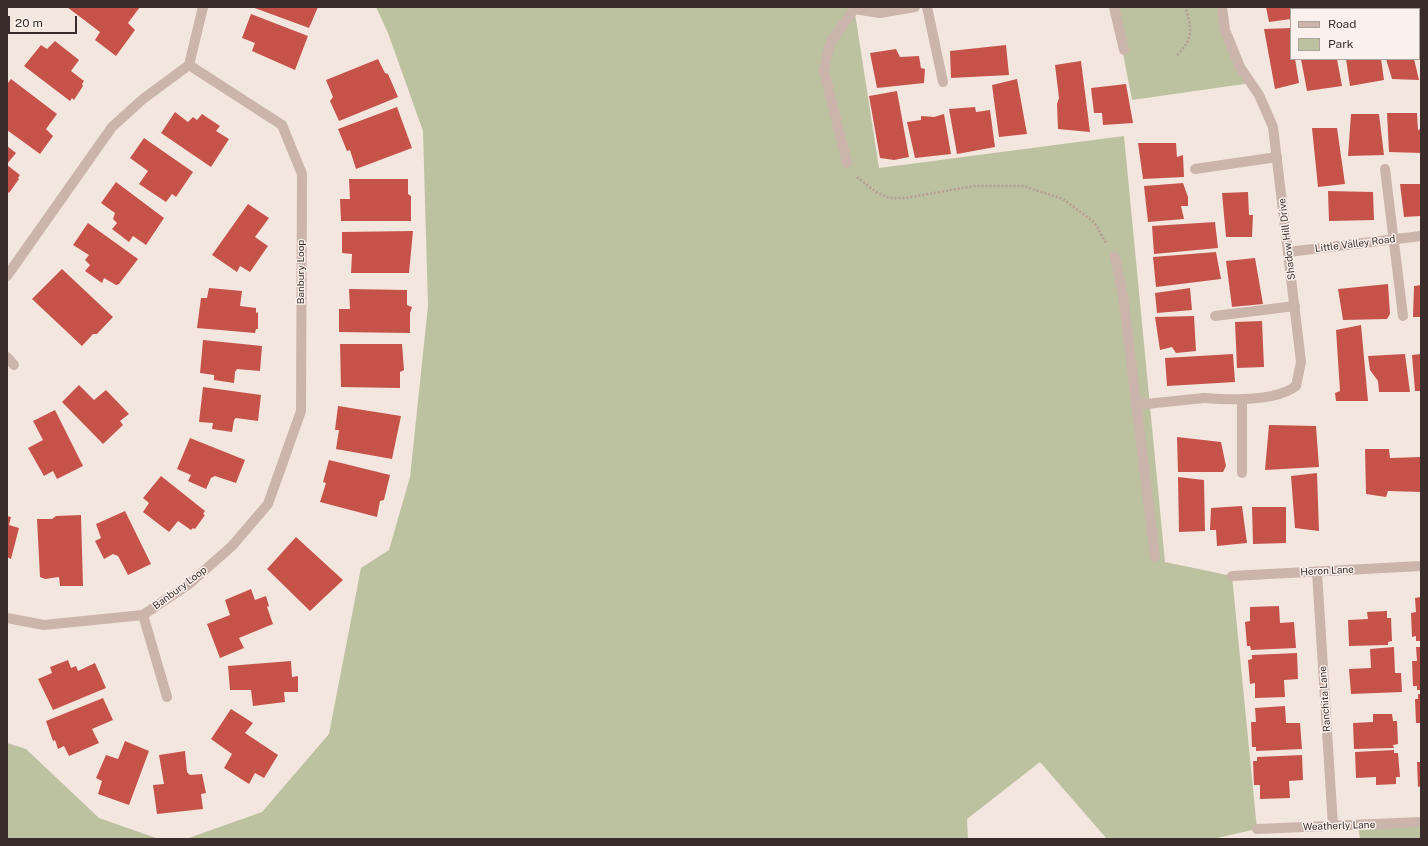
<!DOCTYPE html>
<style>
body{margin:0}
#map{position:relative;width:1428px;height:846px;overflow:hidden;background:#f3e6df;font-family:"Public Sans",sans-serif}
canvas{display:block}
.frame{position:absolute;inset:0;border:8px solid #392c2a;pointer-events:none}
.legend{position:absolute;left:1290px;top:8px;width:130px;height:52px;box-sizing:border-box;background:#faf1ec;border:1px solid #ada29e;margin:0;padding:5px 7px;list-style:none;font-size:12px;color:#392c2a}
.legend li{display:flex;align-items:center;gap:8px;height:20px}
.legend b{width:20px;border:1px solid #ada29e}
.scale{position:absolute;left:8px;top:16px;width:69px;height:18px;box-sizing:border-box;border:2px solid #392c2a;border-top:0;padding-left:5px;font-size:12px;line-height:14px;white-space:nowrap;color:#392c2a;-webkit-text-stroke:3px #faf1ec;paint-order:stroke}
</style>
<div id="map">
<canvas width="1428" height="846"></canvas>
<div class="frame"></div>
<ul class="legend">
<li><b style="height:5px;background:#cbb4ab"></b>Road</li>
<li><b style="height:11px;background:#bcc29f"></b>Park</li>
</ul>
<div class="scale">20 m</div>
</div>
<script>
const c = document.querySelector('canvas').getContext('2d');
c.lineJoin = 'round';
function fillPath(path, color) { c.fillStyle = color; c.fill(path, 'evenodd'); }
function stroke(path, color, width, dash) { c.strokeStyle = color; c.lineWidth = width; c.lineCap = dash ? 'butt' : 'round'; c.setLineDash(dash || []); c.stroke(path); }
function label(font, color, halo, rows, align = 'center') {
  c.font = font + ' "Public Sans",sans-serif'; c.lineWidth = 3; c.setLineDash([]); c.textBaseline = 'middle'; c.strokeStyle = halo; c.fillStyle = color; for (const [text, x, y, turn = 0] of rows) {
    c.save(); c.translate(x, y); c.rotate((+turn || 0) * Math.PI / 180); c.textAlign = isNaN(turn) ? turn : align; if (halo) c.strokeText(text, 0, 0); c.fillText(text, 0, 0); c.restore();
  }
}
fillPath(new Path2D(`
 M376,7H854L879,168L1124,136L1165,562L1232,576L1257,829L1212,839H1107L1040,762L967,819L968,839H186L262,812L329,734L361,568L389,550L410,477L428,306L423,131L388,33Z
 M1114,7H1222L1225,30L1251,83L1132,100Z
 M7,743L26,749L99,818L159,839H7Z
 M1421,822V839H1360L1358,825Z`), '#bcc29f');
fillPath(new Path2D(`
 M67,7H140L128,23L135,30L116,56L95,40L100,32Z
 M252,7H318L309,28Z
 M1266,7H1314V9H1291V19L1269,22Z
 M1351,7H1387V8L1351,9Z
 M251,14L308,36L295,70L252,51L255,43L242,38Z
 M1291,28V59H1295L1299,83L1275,89L1264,29Z
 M55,41L79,60L71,71L84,81L82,84L83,86L74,100L72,98L70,101L24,66L41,45L47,49Z
 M1006,45L1009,75L951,78L950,51Z
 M896,49L900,57L919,56L921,68L925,69L924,83L877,88L870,53Z
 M378,59L385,73L388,74L398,97L339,121L330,101L333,97L326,80Z
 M1301,59H1337L1342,86L1307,91Z
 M1346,59H1381L1384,80L1350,86Z
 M1386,59H1414L1419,80L1392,79Z
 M1081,61L1090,132L1058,129L1057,104L1059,98L1055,65Z
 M11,79L57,114L46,129L53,136L40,154L7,130V84Z
 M1017,79L1027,134L999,137L992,85Z
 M1126,84L1133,123L1103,125L1102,113H1094L1091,88Z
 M897,91L909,157L894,160L880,158L869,96Z
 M397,107L412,148L356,169L350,150L347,151L338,129Z
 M975,107L976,112L990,110L995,147L957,154L949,109Z
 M175,112L188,122L193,117L197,120L202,114L220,126L216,131L229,139L211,167L161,133Z
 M1387,113H1417L1418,130L1421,129V153L1389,152Z
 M944,114L951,154L915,158L907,122L921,120V116L934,117Z
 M1351,114H1379L1384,155L1348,156Z
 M1312,128H1337L1345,184L1318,187Z
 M144,138L193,172L176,197L172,194L166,202L139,184L148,171L130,158Z
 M1138,143H1176L1177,157L1183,155L1184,177L1143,179Z
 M7,146L16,153L7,164Z
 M7,165L20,175L18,178L19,179L9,193L7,191Z
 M349,179H408V194L411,196V221H341L340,199H350Z
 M116,182L164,218L146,245L133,236L129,242L112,229L117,223L113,219L115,213L101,203Z
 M1183,183L1188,197V206H1181L1184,219L1148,222L1144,186Z
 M1400,184H1421V216L1404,217Z
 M1328,191L1373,192L1374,220L1329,221Z
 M1248,192L1249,215H1253L1252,237H1226L1222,193Z
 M248,204L269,218L255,237L268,246L250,272L240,266L237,272L212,255Z
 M1215,222L1218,248L1154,254L1152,226Z
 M88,223L138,259L119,284L116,285L104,278L102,283L85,271L90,265L85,260L89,255L73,245Z
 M413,231L409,273H351L352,254L342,253V232Z
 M1216,252L1221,279L1156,287L1153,257Z
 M1255,258L1263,304L1232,307L1226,261Z
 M62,269L113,317L97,334H93L82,346L32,299Z
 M1388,284L1390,314L1387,319L1343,320L1338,289Z
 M1421,285V317H1413L1414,286Z
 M209,288L242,291L240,306L256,308V313L258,312V329H256L255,333L197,328L201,298H207Z
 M1190,288L1192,310L1157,313L1155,293Z
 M349,289L407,290V305L412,307L410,313V333L339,332V309H350Z
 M1194,316L1196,351L1176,353L1172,347L1160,350L1155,317Z
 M1262,321L1264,367L1237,368L1235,322Z
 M1361,325L1368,401H1336L1335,393L1340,391L1336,330Z
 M203,340L262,346L260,371L237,369L235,372L234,383L214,380V375L200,373Z
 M340,344H402L404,370L400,372V388L341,387Z
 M1233,354L1235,382L1167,386L1165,358Z
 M1405,354L1410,392H1379L1378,381L1370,370L1368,356Z
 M1421,354V391H1415L1412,355Z
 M79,385L94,400L106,390L129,414L120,421L123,425L103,444L62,402Z
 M203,387L261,395L258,421L236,418L234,420L232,432L212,429L213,423L199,422Z
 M338,406L401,416L392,459L336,449L339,430H335Z
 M55,410L83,466L57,479L53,471L44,476L28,448L43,440L33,421Z
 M1269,425L1316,426L1319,467L1265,470Z
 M1177,437L1221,442L1226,466L1223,472H1178Z
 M190,438L245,460L236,483L215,476L211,478L206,489L188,481L191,475L177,469Z
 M1365,449H1389L1390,458L1421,457V492L1388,491L1386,497L1366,494Z
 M329,460L390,475L384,500L380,501L377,517L320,502L326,483L323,482Z
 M1317,473L1319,531L1295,528L1291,476Z
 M161,476L205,511L203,514L205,515L195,529L193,528L191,530L178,521L169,532L143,512L149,503L143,498Z
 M1178,477L1204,480L1205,531L1179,532Z
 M1242,506L1247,543L1217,546L1216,530H1210L1211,508Z
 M1252,507H1286V543L1253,544Z
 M125,511L151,564L128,575L118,556L113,554L104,559L95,541L101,538L96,524Z
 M81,515L83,586H60L59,577L45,579L40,577L37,519H52L56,516Z
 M7,516L11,517L9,525L19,528L11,559L7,557Z
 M296,537L343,580L310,611L267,569Z
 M251,589L255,600L266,596L269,606L267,607L273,624L239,638L244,648L220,658L207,624L230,615L225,600Z
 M1421,597V641H1416V636L1412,637L1411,613L1416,612L1415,598Z
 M1279,606L1280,623L1294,622L1296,648L1251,650L1250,646H1247L1245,622L1250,621V607Z
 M1387,611V618H1391L1392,641L1388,642V645L1349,646L1348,620L1368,619L1367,612Z
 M1394,647L1395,673H1401L1402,692L1351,694L1349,669L1371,668L1370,649Z
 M1416,647H1421V690H1417V686H1413L1412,661H1417Z
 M1297,653L1298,679L1284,680L1285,697L1255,698V683L1250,684L1248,660L1252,659V655Z
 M68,660L71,668L76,666L78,671L95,663L106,688L53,710L38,679L52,673L50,667Z
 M291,661L292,677L298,676V692H284L285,702L253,706L251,690H230L228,666Z
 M1418,694H1421V723H1416L1415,699H1418Z
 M103,698L113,720L92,729L99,743L69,756L64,746L58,749L55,740L53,741L46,721Z
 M1285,706L1286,723H1300L1302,749L1256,751V747H1252L1251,722H1256L1255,708Z
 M231,709L253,723L245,733L278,755L264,778L255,773L249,784L224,768L232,754L211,739Z
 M1373,714H1392L1393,721H1397L1398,744L1393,745L1394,748L1354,749L1353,723L1373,722Z
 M125,741L149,751L129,805L98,794L102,781L96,778L106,755L118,759Z
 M1394,750V753H1398L1400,777H1396V784L1376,785V777L1356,778L1355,752Z
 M185,751L187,772L190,775L202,774L206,793L201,794L203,809L157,814L153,785L164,784L159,755Z
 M1302,755L1303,780L1289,781L1290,798L1260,799V785H1254L1253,761H1257V757Z
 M1417,762H1421V786L1418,787Z`), '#c6534a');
stroke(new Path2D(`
 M1177,55C1194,39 1192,28 1185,7
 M857,177L876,192L889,198H905L974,186H1023L1063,199L1094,222L1106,243`), '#b79e95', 2.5, [2, 2]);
stroke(new Path2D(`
 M927,7L943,82
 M1114,7L1124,50
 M1330,7L1331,9
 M847,163L824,71L830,43L854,9
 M1195,169L1277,157
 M1385,169L1403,316
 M1115,257L1123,295L1155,557
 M1215,316L1295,306
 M1242,400V473
 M1136,405L1204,398`), '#cbb4ab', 10);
stroke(new Path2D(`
 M854,7V9L880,13L915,7
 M189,65L203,7
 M1288,252L1421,236
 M7,276L112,127L143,99L189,65
 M7,357L14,365
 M1204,398C1230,400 1275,402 1296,386L1301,362L1273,127L1259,95L1240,67L1225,30L1222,7
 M1317,572L1333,826
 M1232,576L1421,566
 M143,615L167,697
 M7,618L44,625L143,615L189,584L232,546L268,504L301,411L302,174L282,125L189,65
 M1257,829L1421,822`), '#cbb4ab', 10);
label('10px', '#392c2a', '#faf1ec', [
 ["Shadow Hill Drive",1287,239,-97],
 ["Little Valley Road",1355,244,-7],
 ["Banbury Loop",301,272,-90],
 ["Heron Lane",1327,571,-3],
 ["Banbury Loop",180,588,-37],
 ["Ranchita Lane",1325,699,-94],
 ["Weatherly Lane",1339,826,-2]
]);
</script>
